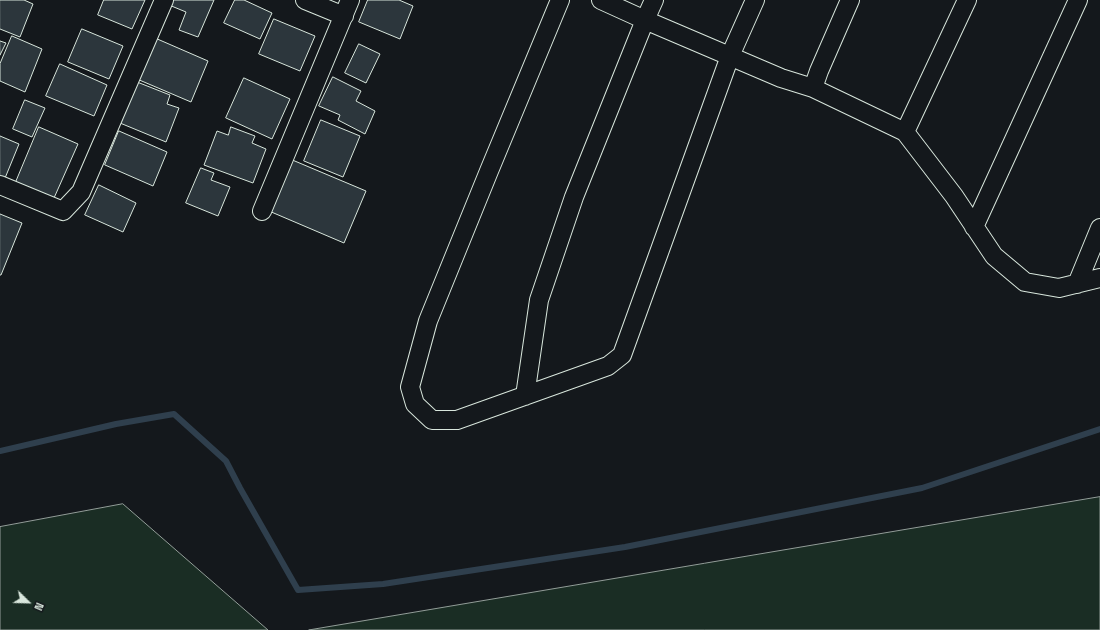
<!DOCTYPE html>
<style>
body{margin:0}
#map{position:relative;width:1100px;height:630px;overflow:hidden;background:#14181c;font-family:"Space Grotesk",sans-serif}
canvas{display:block}
.north{position:absolute;left:8px;top:582px;width:40px;height:40px;-webkit-text-stroke:3px #14181c;paint-order:stroke;rotate:113deg;font-size:11px;font-weight:700;line-height:16px;text-align:center;color:#d8e6dc}
.north::after{content:'';display:block;margin:auto;width:14px;height:18px;background:#d8e6dc;clip-path:polygon(50% 0,100% 100%,50% 72%,0 100%)}
</style>
<div id="map">
<canvas width="1100" height="630"></canvas>
<div class="north">N</div>
</div>
<script>
const c = document.querySelector('canvas').getContext('2d');
c.lineJoin = 'round';
function fillPath(path, color) { c.fillStyle = color; c.fill(path, 'evenodd'); }
function stroke(path, color, width, dash) { c.strokeStyle = color; c.lineWidth = width; c.lineCap = dash ? 'butt' : 'round'; c.setLineDash(dash || []); c.stroke(path); }
const green = new Path2D(`
 M1100,497V630H309Z
 M123,504L268,630H0V527Z`);
fillPath(green, '#1a2d24');
stroke(green, '#939e99', 1);
stroke(new Path2D(`
 M0,451L116,424L174,414L226,461L240,488L298,590L383,584L625,547L922,488L1100,429`), '#2f3f4d', 6);
const building = new Path2D(`
 M0,0H24L33,4L20,37L0,29Z
 M104,0H145L132,29L98,15Z
 M171,0H214L198,37L179,30L186,12L169,5Z
 M235,0H244L272,13L260,39L224,23Z
 M368,0H399L413,6L400,39L359,22Z
 M274,19L315,36L300,71L259,54Z
 M82,29L123,46L109,79L68,62Z
 M12,36L42,49L25,92L0,81V64Z
 M155,38L208,61L191,102L137,79Z
 M0,41L6,43L0,55Z
 M359,44L380,54L366,83L345,73Z
 M60,64L107,85L94,116L46,96Z
 M333,77L361,91L356,101L375,111L365,134L338,120L340,115L319,106Z
 M244,78L290,99L272,139L226,118Z
 M137,82L170,95L167,104L179,108L166,142L120,123Z
 M25,100L45,108L32,137L13,129Z
 M321,120L360,136L343,177L304,161Z
 M39,127L78,144L54,198L16,182Z
 M231,127L255,136L252,143L266,149L253,183L204,165L217,131L228,135Z
 M119,131L167,152L153,186L105,165Z
 M0,136L19,144L3,183L0,181Z
 M290,159L366,191L344,243L269,211Z
 M201,168L214,173L211,180L230,187L218,216L186,203Z
 M99,185L136,203L123,232L85,215Z
 M0,214L22,223L1,275H0Z`);
fillPath(building, '#2c363c');
stroke(building, '#d8e6dc', 1);
const street = new Path2D(`
 M305,0L344,16
 M560,0L489,171L428,321L410,387L415,404L432,420H457L608,366L622,355L730,56L755,0
 M601,0L645,20L781,78L813,88L819,71L850,0
 M813,88L905,132L954,196L994,256L1025,282L1059,288L1100,278
 M905,132L967,0
 M0,185L63,211L81,192L164,0
 M262,211L350,0
 M974,227L1078,0
 M1077,284L1100,228
 M525,396L539,300L574,197L645,20L654,0`);
stroke(street, '#d8e6dc', 20);
stroke(street, '#14181c', 18);
</script>
